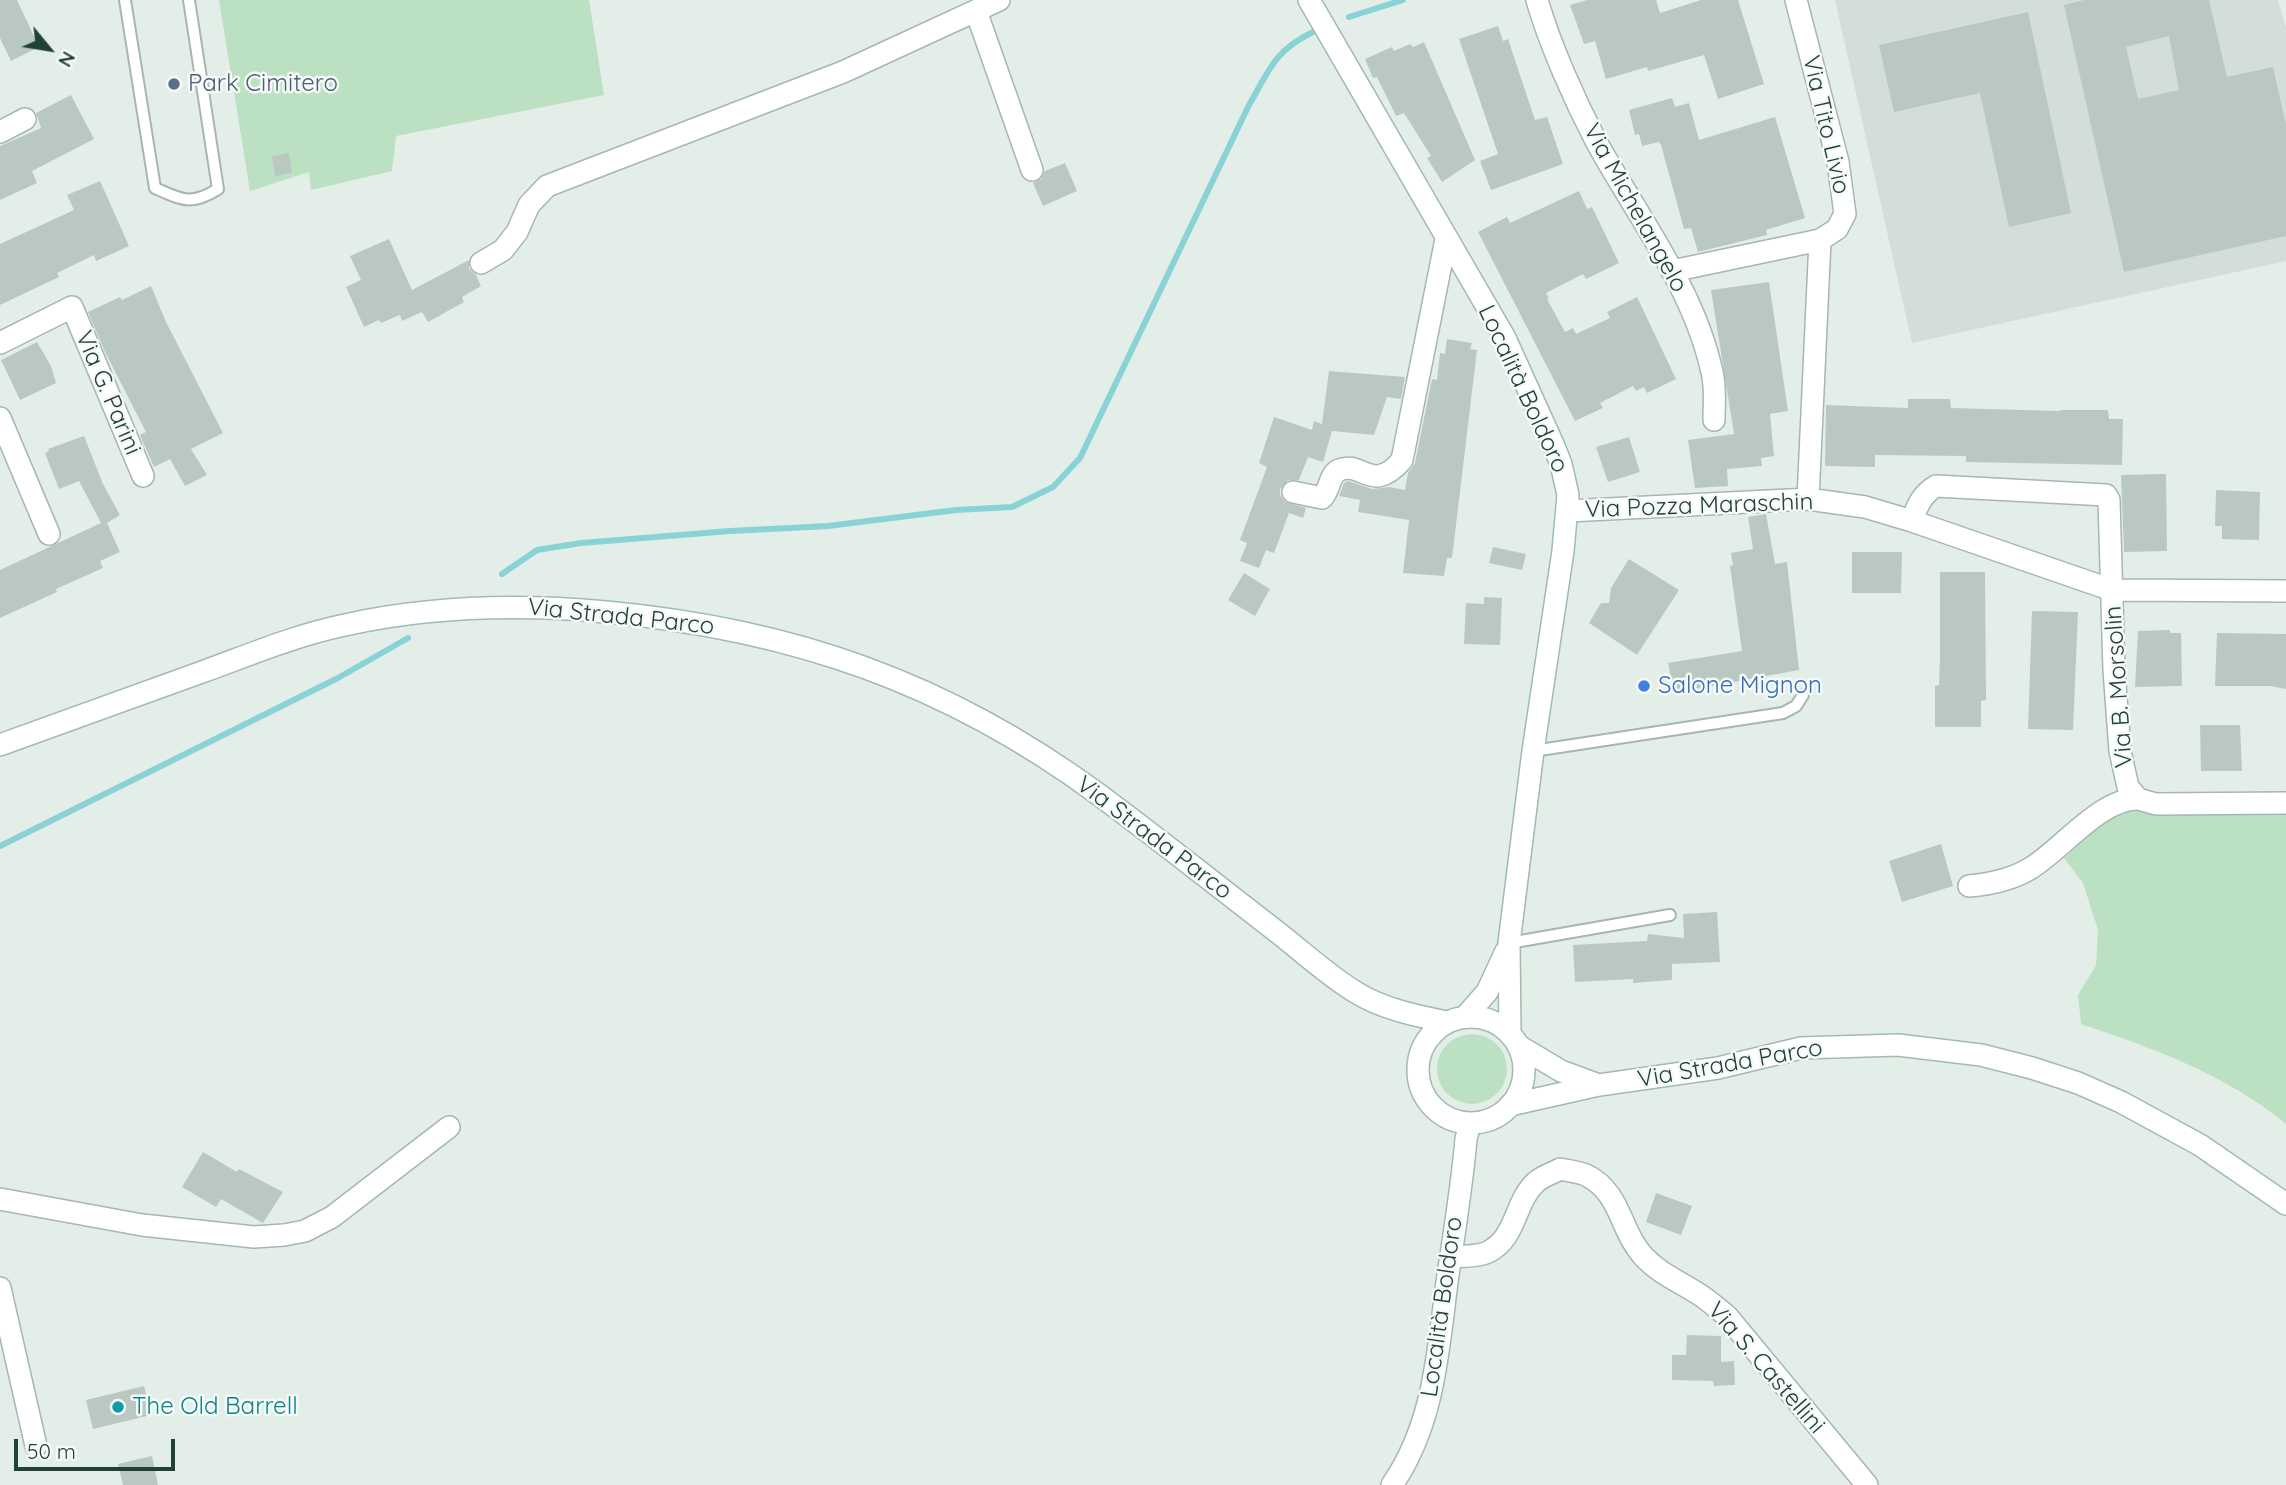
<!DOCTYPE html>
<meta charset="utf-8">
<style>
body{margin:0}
#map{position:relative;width:2286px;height:1485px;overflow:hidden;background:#e4eee8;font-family:Quicksand,sans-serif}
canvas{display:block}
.north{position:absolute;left:14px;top:14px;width:70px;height:70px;-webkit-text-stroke:5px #f5faf7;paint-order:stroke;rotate:120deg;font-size:19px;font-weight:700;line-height:28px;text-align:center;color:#224136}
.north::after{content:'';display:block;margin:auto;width:24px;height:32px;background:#224136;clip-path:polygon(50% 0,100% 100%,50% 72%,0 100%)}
.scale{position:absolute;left:14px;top:1439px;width:161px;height:32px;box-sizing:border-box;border:4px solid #224136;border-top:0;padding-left:9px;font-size:21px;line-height:24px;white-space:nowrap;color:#224136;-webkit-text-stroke:5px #f5faf7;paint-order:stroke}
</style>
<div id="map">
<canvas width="2286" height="1485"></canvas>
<div class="north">N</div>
<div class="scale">50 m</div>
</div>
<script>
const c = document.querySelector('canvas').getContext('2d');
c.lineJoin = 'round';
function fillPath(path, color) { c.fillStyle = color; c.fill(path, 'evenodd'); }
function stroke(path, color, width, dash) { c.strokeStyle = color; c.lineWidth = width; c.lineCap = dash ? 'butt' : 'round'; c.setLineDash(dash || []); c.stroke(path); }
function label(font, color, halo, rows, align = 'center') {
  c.font = font + ' Quicksand,sans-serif'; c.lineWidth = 5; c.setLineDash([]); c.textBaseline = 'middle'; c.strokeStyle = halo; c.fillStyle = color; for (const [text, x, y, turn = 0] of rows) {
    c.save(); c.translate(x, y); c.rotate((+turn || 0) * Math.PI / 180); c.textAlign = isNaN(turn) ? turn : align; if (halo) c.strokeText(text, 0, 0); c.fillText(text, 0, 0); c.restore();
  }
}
fillPath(new Path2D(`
 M1835,0H2278L2286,28V261L1912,343Z`), '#d2ded7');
fillPath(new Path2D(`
 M219,0H589L604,95L396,136L392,171L311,190L309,172L250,191Z
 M2132,807L2286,810V1124C2227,1075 2153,1048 2081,1024L2078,995L2096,965L2098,930L2083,883L2064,858L2106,820Z
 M1437 1069a35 35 0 1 1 70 0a35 35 0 1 1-70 0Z`), '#bce0c2');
stroke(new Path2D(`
 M1349,17L1403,0
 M502,574L537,550L581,543L730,531L828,526L956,510L1012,507L1053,487L1080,458L1249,105C1270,69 1274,51 1313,32
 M0,846L338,678L408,638`), '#89d2d6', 6);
fillPath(new Path2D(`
 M0,0H17L39,47L11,61L0,38Z
 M1587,0H1656L1660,13L1701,0H1738L1764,84L1718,99L1704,55L1648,71L1647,67L1606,79L1595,41L1584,44L1570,5Z
 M2084,0H2209L2227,77L2273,67L2286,125V236L2124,272L2064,5ZM2169,36L2179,90L2138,99L2126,47Z
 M2028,12L2071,213L2009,227L1980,93L1894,112L1879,45Z
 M1498,26L1503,41L1508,39L1535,120L1547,117L1563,164L1491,190L1480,161L1498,154L1459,39Z
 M1424,42L1475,160L1442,182L1427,158L1431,156L1404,113L1396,116L1377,77L1373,78L1365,59L1392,47L1394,51L1410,44L1413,47Z
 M71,95L94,139L32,171L37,183L0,200V146L41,128L36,113Z
 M1672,98L1675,107L1689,103L1699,140L1775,117L1805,218L1766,230L1767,235L1698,252L1691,228L1684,229L1661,145L1659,142L1642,146L1639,134L1635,135L1629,110Z
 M289,153L292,173L275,176L272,156Z
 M1065,163L1077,191L1043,206L1033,183L1041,179L1045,171Z
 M100,181L129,246L96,261L94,255L57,273L59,277L0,305V244L74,210L67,195Z
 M1579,191L1587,209L1592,207L1619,263L1586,279L1583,274L1546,293L1549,298L1547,299L1565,332L1573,328L1576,334L1610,318L1607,312L1637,297L1676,379L1647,393L1644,387L1636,391L1633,386L1600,403L1603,408L1575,421L1478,232L1507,217L1510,223Z
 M389,239L412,290L469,260V269L476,275L481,286L462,297L464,302L428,322L422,312L402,321L400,315L381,323L379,320L364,327L346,287L361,280L350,256Z
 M1769,282L1788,411L1770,414L1774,456L1761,458L1762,466L1727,469L1728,486L1695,488L1688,440L1734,434L1711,290Z
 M151,286L166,322L223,433L191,449L207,475L185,486L170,459L154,467L140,435L146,432L105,352L88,312L120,297L122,300Z
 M1447,339L1472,343L1470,349L1477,350L1452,558H1447L1444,576L1403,573L1409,520L1358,512L1360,500L1339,496L1344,483L1348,481L1372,489L1389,487L1405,490L1408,473L1415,463L1432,379L1437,380L1440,353L1445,354Z
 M37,342L51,366L56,383L20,400L1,360Z
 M1329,371L1405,377L1401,399L1387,397L1374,435L1332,431L1323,462L1308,457L1299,480H1288L1280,489V495L1285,502L1306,508L1303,518L1289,513L1274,553L1266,550L1259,568L1240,561L1247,543L1240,540L1267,467L1259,463L1274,417L1312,430L1314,421L1322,424Z
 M1908,399H1950L1951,408L2060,411V410H2108L2109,419H2123L2122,465L1966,462V456L1875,455V467L1825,466L1826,405L1908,408Z
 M84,436L103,484L120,515L107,523L120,552L100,561L103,568L56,589L57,592L0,618V570L101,523L79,481L59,489L45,453L49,451L48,449Z
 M1629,437L1640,472L1608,482L1596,447Z
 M2166,474L2167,551L2124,552L2121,475Z
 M2216,490L2260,492L2259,540L2222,539V526H2215Z
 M1766,514L1775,564L1787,562L1799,670L1674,693L1668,663L1742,651L1730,566L1733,565L1731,553L1753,549L1748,517Z
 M1493,547L1526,554L1522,570L1489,563Z
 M1852,552H1902L1901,593H1852Z
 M1629,559L1679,590L1637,655L1589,623L1601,603H1609L1611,588Z
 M1940,572H1985L1986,700L1981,701V727H1935V686L1939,685L1940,660Z
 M1244,573L1270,589L1255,616L1228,600Z
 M1484,597L1502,598L1500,645L1464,644L1466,603L1484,604Z
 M2032,611L2078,612L2073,730L2028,729Z
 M2170,630V633H2181L2182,686L2135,687L2138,631Z
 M2217,633L2286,634V689L2270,686H2215Z
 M2200,725H2240L2242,771H2201Z
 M1941,844L1953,886L1902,902L1889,861Z
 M1717,912L1720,962L1672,964V980L1633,983V979L1575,982L1573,945L1647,941L1648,934L1684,938L1683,914Z
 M203,1152L237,1172L239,1169L283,1192L263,1223L221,1199L216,1207L182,1187Z
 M1656,1193L1692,1206L1681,1235L1646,1222Z
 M1687,1335L1721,1336V1362L1734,1361L1735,1385L1714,1386L1713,1381L1672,1380V1355H1686Z
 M144,1386L151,1415L93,1429L86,1400Z
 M152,1456L158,1485H123L118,1464Z`), '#b9c9c1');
const lane = new Path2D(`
 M125,0L155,188C182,200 191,206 218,189L189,0
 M1533,751L1783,713L1796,706L1803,695
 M1509,943L1670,915`);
const street = new Path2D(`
 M1537,0C1550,45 1575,101 1597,143C1638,217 1694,289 1712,372C1716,388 1714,404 1714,420
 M976,11L1032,170
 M0,132L25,119
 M481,263L503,250L517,232L529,205L547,186L843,72L999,0
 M1672,271L1820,240L1837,229L1845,214L1838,162L1796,0
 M0,343L72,307L143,476
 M0,418L49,534
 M1293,492L1322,498C1330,490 1329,475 1339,470C1362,460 1372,495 1402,460L1446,239
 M1808,499L1820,240
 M1568,511L1808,499L1865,507L1912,521L2112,590L2286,591
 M1912,521C1917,506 1922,494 1936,486L2106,495L2109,500L2114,670L2120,751L2128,787L2138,799L2156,804L2286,803
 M1969,886C1991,884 2012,880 2031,868C2062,849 2101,798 2138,799
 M0,1199L142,1225L254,1237L284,1235L305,1231L332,1217L449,1127
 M1451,1257C1462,1256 1478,1257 1488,1252C1517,1238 1514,1202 1536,1182C1543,1176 1553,1173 1560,1169C1569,1171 1579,1172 1586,1175C1622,1193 1619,1230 1644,1257C1659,1273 1678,1281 1697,1293C1707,1299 1717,1308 1727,1316L1867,1485
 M0,1288L36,1446`);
const secondary = new Path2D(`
 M1309,0L1505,338L1553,444L1561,464L1568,495L1563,551L1533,751L1509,943L1510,1033
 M0,745C67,721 134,696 202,672C249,655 296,635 345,625C431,606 519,604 606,612C792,629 947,683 1098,794C1160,840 1220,888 1281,935C1305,954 1330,977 1357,993C1383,1009 1417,1016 1447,1022
 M1465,1017L1487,992L1506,951
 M1418 1070a53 53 0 1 1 106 0a53 53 0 1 1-106 0Z
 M1519,1046L1561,1071L1599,1085
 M1510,1105L1599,1085L1718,1068L1801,1048L1898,1045L1981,1055L2032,1068L2078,1083L2121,1102L2200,1145L2286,1204
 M1392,1485C1434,1424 1438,1352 1447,1282C1454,1234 1462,1186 1466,1139L1470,1123`);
stroke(lane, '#a6b7af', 14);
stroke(street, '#a6b7af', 24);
stroke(secondary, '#a1bbaf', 24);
stroke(lane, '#fff', 10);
stroke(street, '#fff', 21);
stroke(secondary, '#fff', 21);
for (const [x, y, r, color] of [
 [174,84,7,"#5c6f8a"],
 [1644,686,7,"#3f7fe0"],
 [118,1407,7,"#0f9aa8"]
]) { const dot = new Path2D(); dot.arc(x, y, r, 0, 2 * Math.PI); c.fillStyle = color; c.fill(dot); stroke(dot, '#f5faf7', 2.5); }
label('24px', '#4e5e75', '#f5faf7', [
 ["Park Cimitero",188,84]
], 'left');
label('24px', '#224136', '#f5faf7', [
 ["Via Tito Livio",1826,125,77],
 ["Via Michelangelo",1635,208,61],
 ["Località Boldoro",1523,389,65],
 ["Via G. Parini",108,393,67],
 ["Via Pozza Maraschin",1699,506,-2],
 ["Via Strada Parco",621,617,6],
 ["Via B. Morsolin",2119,687,-94],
 ["Via Strada Parco",1154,838,37],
 ["Via Strada Parco",1730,1064,-10],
 ["Località Boldoro",1442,1307,-82],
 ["Via S. Castellini",1766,1368,49]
]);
label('24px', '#366cbe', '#f5faf7', [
 ["Salone Mignon",1658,686]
], 'left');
label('24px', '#0d838f', '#f5faf7', [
 ["The Old Barrell",132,1407]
], 'left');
</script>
